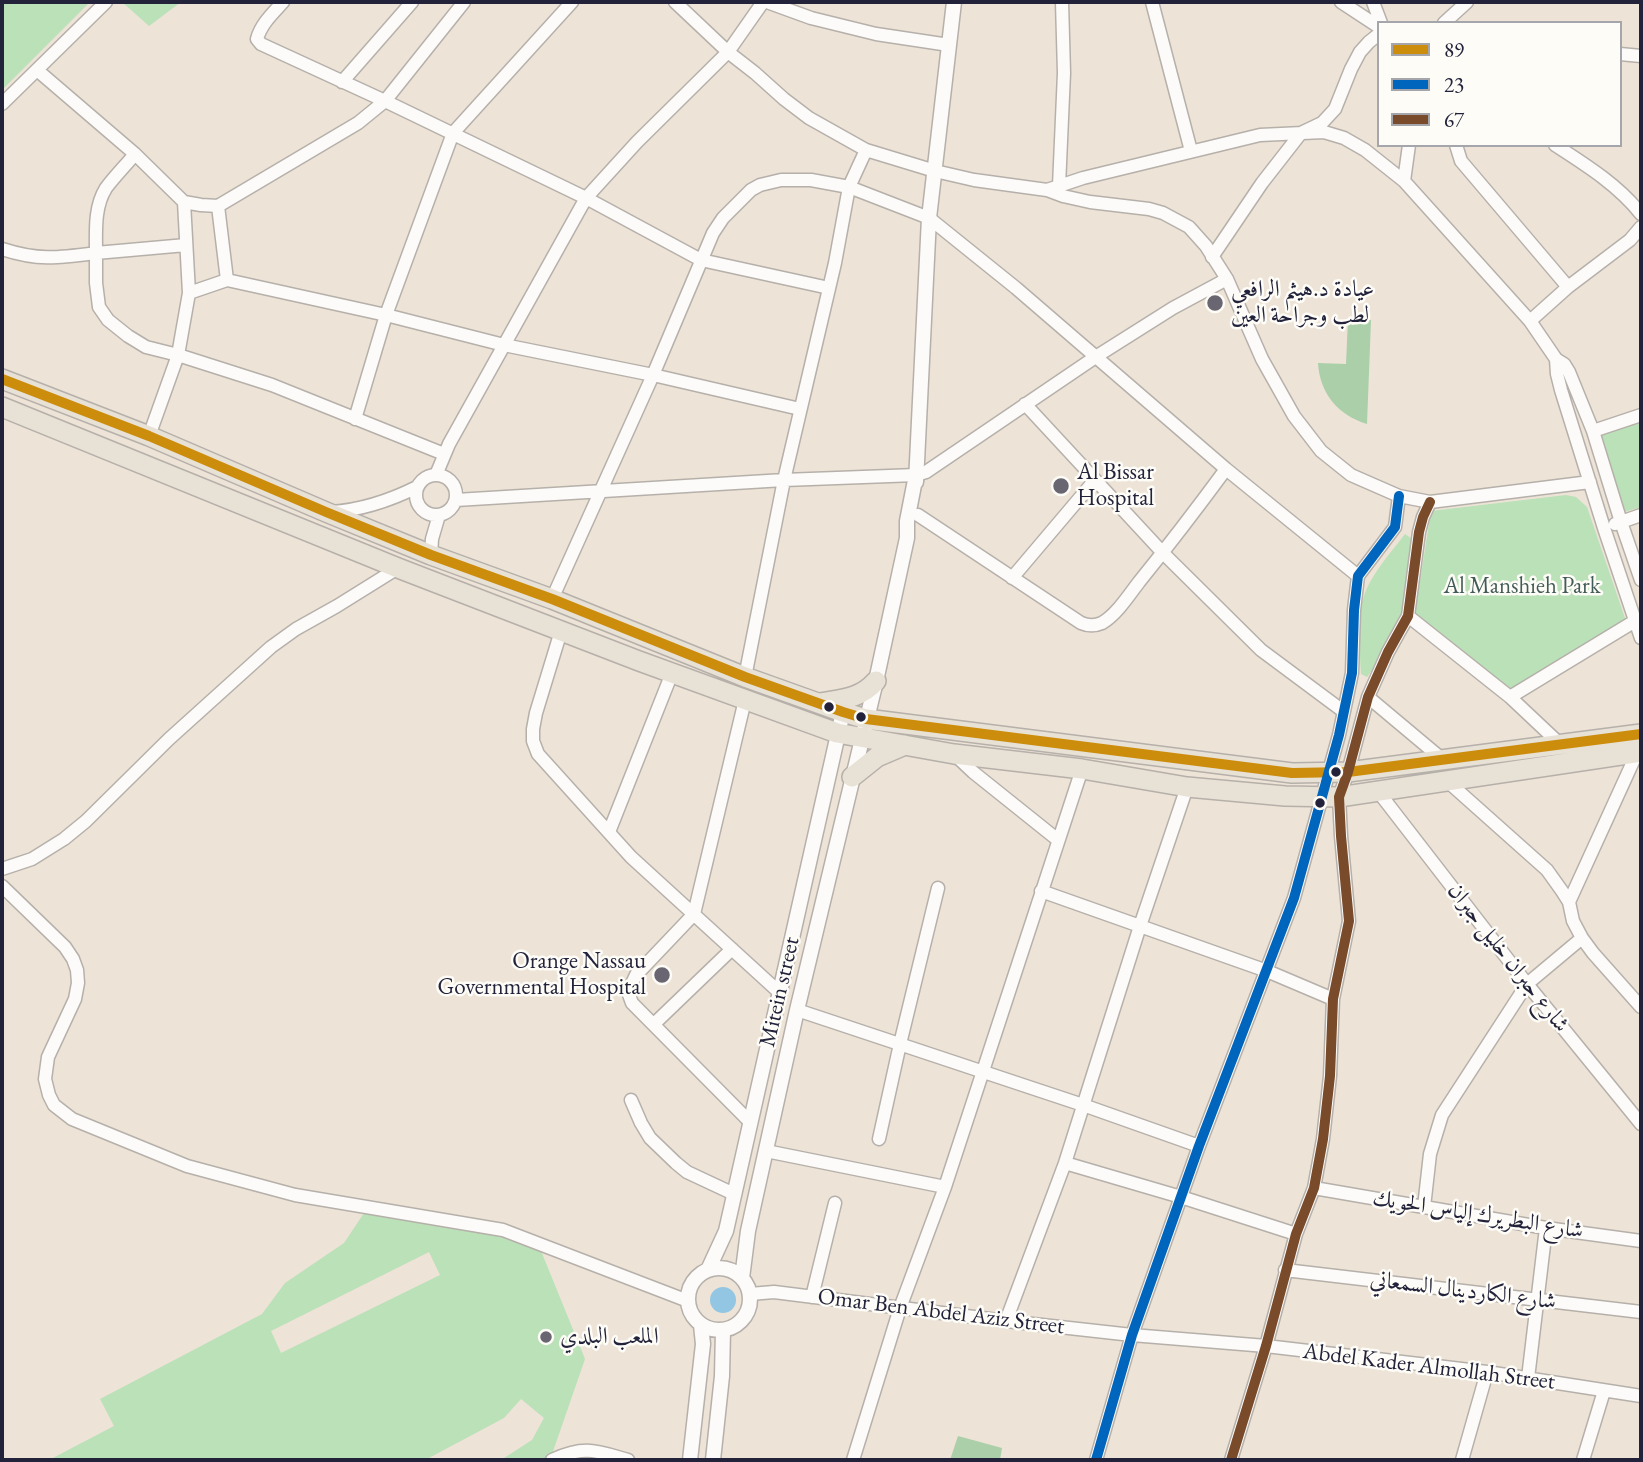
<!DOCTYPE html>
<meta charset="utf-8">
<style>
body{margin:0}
#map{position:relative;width:1643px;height:1462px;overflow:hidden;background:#ede3d7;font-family:"EB Garamond",serif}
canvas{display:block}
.frame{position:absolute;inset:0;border:4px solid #22223b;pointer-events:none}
.legend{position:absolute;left:1377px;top:21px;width:245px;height:126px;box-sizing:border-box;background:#fdfcf7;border:2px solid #a5a5ac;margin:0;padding:9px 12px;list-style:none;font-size:21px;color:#22223b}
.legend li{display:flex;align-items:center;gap:14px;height:35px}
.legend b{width:35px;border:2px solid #a5a5ac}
</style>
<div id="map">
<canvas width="1643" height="1462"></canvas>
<div class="frame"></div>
<ul class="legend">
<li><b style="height:9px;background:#cc8c0c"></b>89</li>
<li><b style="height:9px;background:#0065bd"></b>23</li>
<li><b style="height:9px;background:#7a4b2a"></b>67</li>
</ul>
</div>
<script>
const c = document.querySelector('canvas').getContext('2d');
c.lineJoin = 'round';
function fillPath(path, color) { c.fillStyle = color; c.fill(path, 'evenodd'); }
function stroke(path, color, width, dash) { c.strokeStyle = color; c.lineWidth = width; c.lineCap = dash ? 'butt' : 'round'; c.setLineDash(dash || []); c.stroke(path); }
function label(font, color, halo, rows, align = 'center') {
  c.font = font + ' "EB Garamond",Amiri,serif'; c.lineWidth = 5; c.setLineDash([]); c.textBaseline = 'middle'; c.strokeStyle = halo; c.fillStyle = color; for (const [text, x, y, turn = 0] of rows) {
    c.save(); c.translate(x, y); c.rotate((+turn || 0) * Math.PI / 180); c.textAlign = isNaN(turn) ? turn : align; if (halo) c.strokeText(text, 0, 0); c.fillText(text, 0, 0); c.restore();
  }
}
fillPath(new Path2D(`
 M2,2H90L2,90Z
 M122,2H181L149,26Z
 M1641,423V507L1624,512L1598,435Z
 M1566,495L1576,497L1587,507L1627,624L1512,694L1415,613L1431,511Z
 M1405,534L1412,539C1410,560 1408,583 1404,604C1400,625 1381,660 1367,677L1361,674C1360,646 1355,614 1367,588C1376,569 1392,551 1405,534Z
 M364,1213L396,1215L439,1221L539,1246L585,1359L550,1460H501L532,1440L544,1418L521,1399L504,1418L425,1460H49L114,1426L100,1399L262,1314L285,1283L344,1243ZM429,1252L440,1275L281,1353L271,1331Z`), '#bae1b7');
fillPath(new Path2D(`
 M1348,319L1371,320L1367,424C1338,415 1320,394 1318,363L1346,364Z
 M958,1436L1002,1448L1000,1460H950Z`), '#aacfa9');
fillPath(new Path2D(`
 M710 1300a13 13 0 1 1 26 0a13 13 0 1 1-26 0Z`), '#93c6e2');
const minor = new Path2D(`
 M283,2C273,13 261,24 257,39L261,44L385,101L586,198L701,260L829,288
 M675,2L728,52L755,73L784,99L809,118L866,150L935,171L974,180L1047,190L1063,196L1090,202L1149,209L1163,213L1189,227L1206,246L1227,279L1262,359L1294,416L1321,451L1351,475L1399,496L1430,502L1590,482
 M767,2L811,18L876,34L949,45
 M1152,2L1191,151
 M1341,2L1379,27
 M1373,2L1381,23
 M1444,23L1467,2
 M1620,54L1641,56
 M37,70L135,154L184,202L201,205L218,206L358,123L385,101L464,2
 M342,82L412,2
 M2,104L106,2
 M1456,145L1461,161L1568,287
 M1555,145C1586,165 1618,185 1641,214
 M1404,181L1409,145
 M1059,186L1064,73L1062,2
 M1047,190L1083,178L1260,135L1324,132L1344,138L1365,150L1404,181L1530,321L1556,359L1564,364L1569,372L1593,431L1621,522L1641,580
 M218,206L227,280
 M186,245L96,253V283L99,307L108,320L128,336L146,347L178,355L272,385L444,454
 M2,249C39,261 58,258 96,253C96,231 94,207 106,188C115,176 126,165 135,154
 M1212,257L1262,183L1301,133L1322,123L1335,109L1351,69L1360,52L1369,42L1379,34
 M189,293L227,280L386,315L504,345L653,375L800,409
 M1530,321L1568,287L1630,240L1641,227
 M1556,359L1557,374L1561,390L1604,528L1641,638
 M1025,404L1163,553L1261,650L1343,711
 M355,419L386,315L453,133L572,2
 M1593,431L1641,415
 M149,436L178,355L189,293L184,202
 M416 495a20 20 0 1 1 40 0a20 20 0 1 1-40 0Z
 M436,475L449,444L586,198L637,142L728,52L763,2
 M456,500L784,480L916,475L926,472L1097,356L1173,308L1227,279
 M331,512C362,510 389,501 417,487
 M918,515L1081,623C1088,626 1095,626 1102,623C1117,614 1129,595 1139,582C1169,545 1198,507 1226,469
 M1615,524L1641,515
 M431,555L432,539L439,515
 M1012,578L1095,480
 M552,599L653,375L713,233L723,218L751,190L760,185L781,180H811L849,187L929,218L1016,288L1226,469L1358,576
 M1408,616L1510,697L1561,745
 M561,631L536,713L533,729V741L538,754L631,857L780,993
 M745,677L784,480L835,263L849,187L866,150
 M1368,697L1442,759
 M1510,697L1635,621
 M745,700L694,914L636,975L628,992L632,1003L750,1122
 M954,754L973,772L1058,840
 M1446,780L1547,870L1562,891L1569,902L1573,921L1582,938L1593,953L1641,1007
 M1377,790L1527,984L1641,1124
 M609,832L672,673
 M2,869L32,859L64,839L86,821L169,739L271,647L296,629L337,606L398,568
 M2,886L65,947L73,959L77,970L78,983L75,999L48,1057L45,1079L49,1095L54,1105L72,1119L187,1166L295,1195L503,1230L688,1301
 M1041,891L1267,971L1333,999
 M1569,902L1637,753
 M797,1010L1083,1105L1199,1146
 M654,1024L732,949
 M631,1100L641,1123L650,1138L676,1163L687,1172L734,1194
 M879,1139L900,1044L938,888
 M766,1151L945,1187
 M1065,1163L1181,1197L1296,1234
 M1314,1188L1546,1228L1641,1241
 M1424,1207L1430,1154L1442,1115L1527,984L1582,938
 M1285,1270L1641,1312
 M750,1294L774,1292L1006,1321L1132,1335L1266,1346L1487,1372L1641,1396
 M812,1297L835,1203
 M1006,1321L1065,1163L1140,926L1187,787
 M1528,1378L1546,1228
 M552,1460C585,1445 596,1451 628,1460
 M853,1460L900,1308L945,1187L1082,769
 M1096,1460L1132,1335L1199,1146L1294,898L1339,735L1352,673L1354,610L1358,576L1395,527L1399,496
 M1231,1460L1266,1346L1296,1234L1314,1188L1323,1139L1330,1076L1333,999L1349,921L1341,836L1339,797L1348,772L1368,697L1388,652L1408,616L1419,532L1423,517L1430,502
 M1462,1460L1487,1372
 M1583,1460L1604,1391`);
const tertiary = new Path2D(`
 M916,482L929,218L954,2
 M688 1299a31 31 0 1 1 62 0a31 31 0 1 1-62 0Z
 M708,1270L726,1231L843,712
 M742,1278L748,1231L797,1010L876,681L907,538V521L916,475
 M690,1460L703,1344L701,1325
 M713,1460L722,1376L723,1330`);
const trunk = new Path2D(`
 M2,379L149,436L326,512L431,555L552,599L745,677L843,712L866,719L1292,773L1348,772L1641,734
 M2,407L398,568L639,661L837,733L954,754L1082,769L1187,787L1285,796L1339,797L1641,752
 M820,703C842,699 860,699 876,681
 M852,777L877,757L905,745`);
stroke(minor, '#b6b0aa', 15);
stroke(tertiary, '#b6b0aa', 17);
stroke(trunk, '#b6b0aa', 22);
stroke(minor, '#fcfbf9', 12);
stroke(tertiary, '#fcfbf9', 14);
stroke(trunk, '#e8e1d5', 19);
stroke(new Path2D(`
 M2,379L149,436L326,512L431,555L552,599L745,677L843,712L866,719L1292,773L1348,772L1641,734`), '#cc8c0c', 10);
stroke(new Path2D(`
 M1096,1460L1132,1335L1199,1146L1294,898L1339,735L1352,673L1354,610L1358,576L1395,527L1399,496`), '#0065bd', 10);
stroke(new Path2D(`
 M1231,1460L1266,1346L1296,1234L1314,1188L1323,1139L1330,1076L1333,999L1349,921L1341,836L1339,797L1348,772L1368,697L1388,652L1408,616L1419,532L1423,517L1430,502`), '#7a4b2a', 10);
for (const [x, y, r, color] of [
 [1215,303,9,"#696672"],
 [1061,486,9,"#696672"],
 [829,707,6,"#22223b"],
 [861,717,6,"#22223b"],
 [1336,772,6,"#22223b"],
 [1320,803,6,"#22223b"],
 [662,975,9,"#696672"],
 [546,1337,7,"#696672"]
]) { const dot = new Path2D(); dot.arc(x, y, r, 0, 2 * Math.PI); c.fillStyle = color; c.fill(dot); stroke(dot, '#fdfcf7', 2.5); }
label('23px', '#22223b', '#fdfcf7', [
 ["عيادة د.هيثم الرافعي",1231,290],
 ["لطب وجراحة العين",1231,316],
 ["Al Bissar",1077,473],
 ["Hospital",1077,499],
 ["Orange Nassau",646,962,"right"],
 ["Governmental Hospital",646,988,"right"],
 ["الملعب البلدي",560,1337]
], 'left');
label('23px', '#435b58', '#fdfcf7', [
 ["Al Manshieh Park",1522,587]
]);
label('23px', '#22223b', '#fdfcf7', [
 ["شارع جبران خليل جبران",1508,958,52],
 ["Mitein street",780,992,-77],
 ["شارع البطريرك إلياس الحويك",1478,1215,9],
 ["شارع الكاردينال السمعاني",1463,1291,7],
 ["Omar Ben Abdel Aziz Street",941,1312,7],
 ["Abdel Kader Almollah Street",1429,1367,7]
]);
</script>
